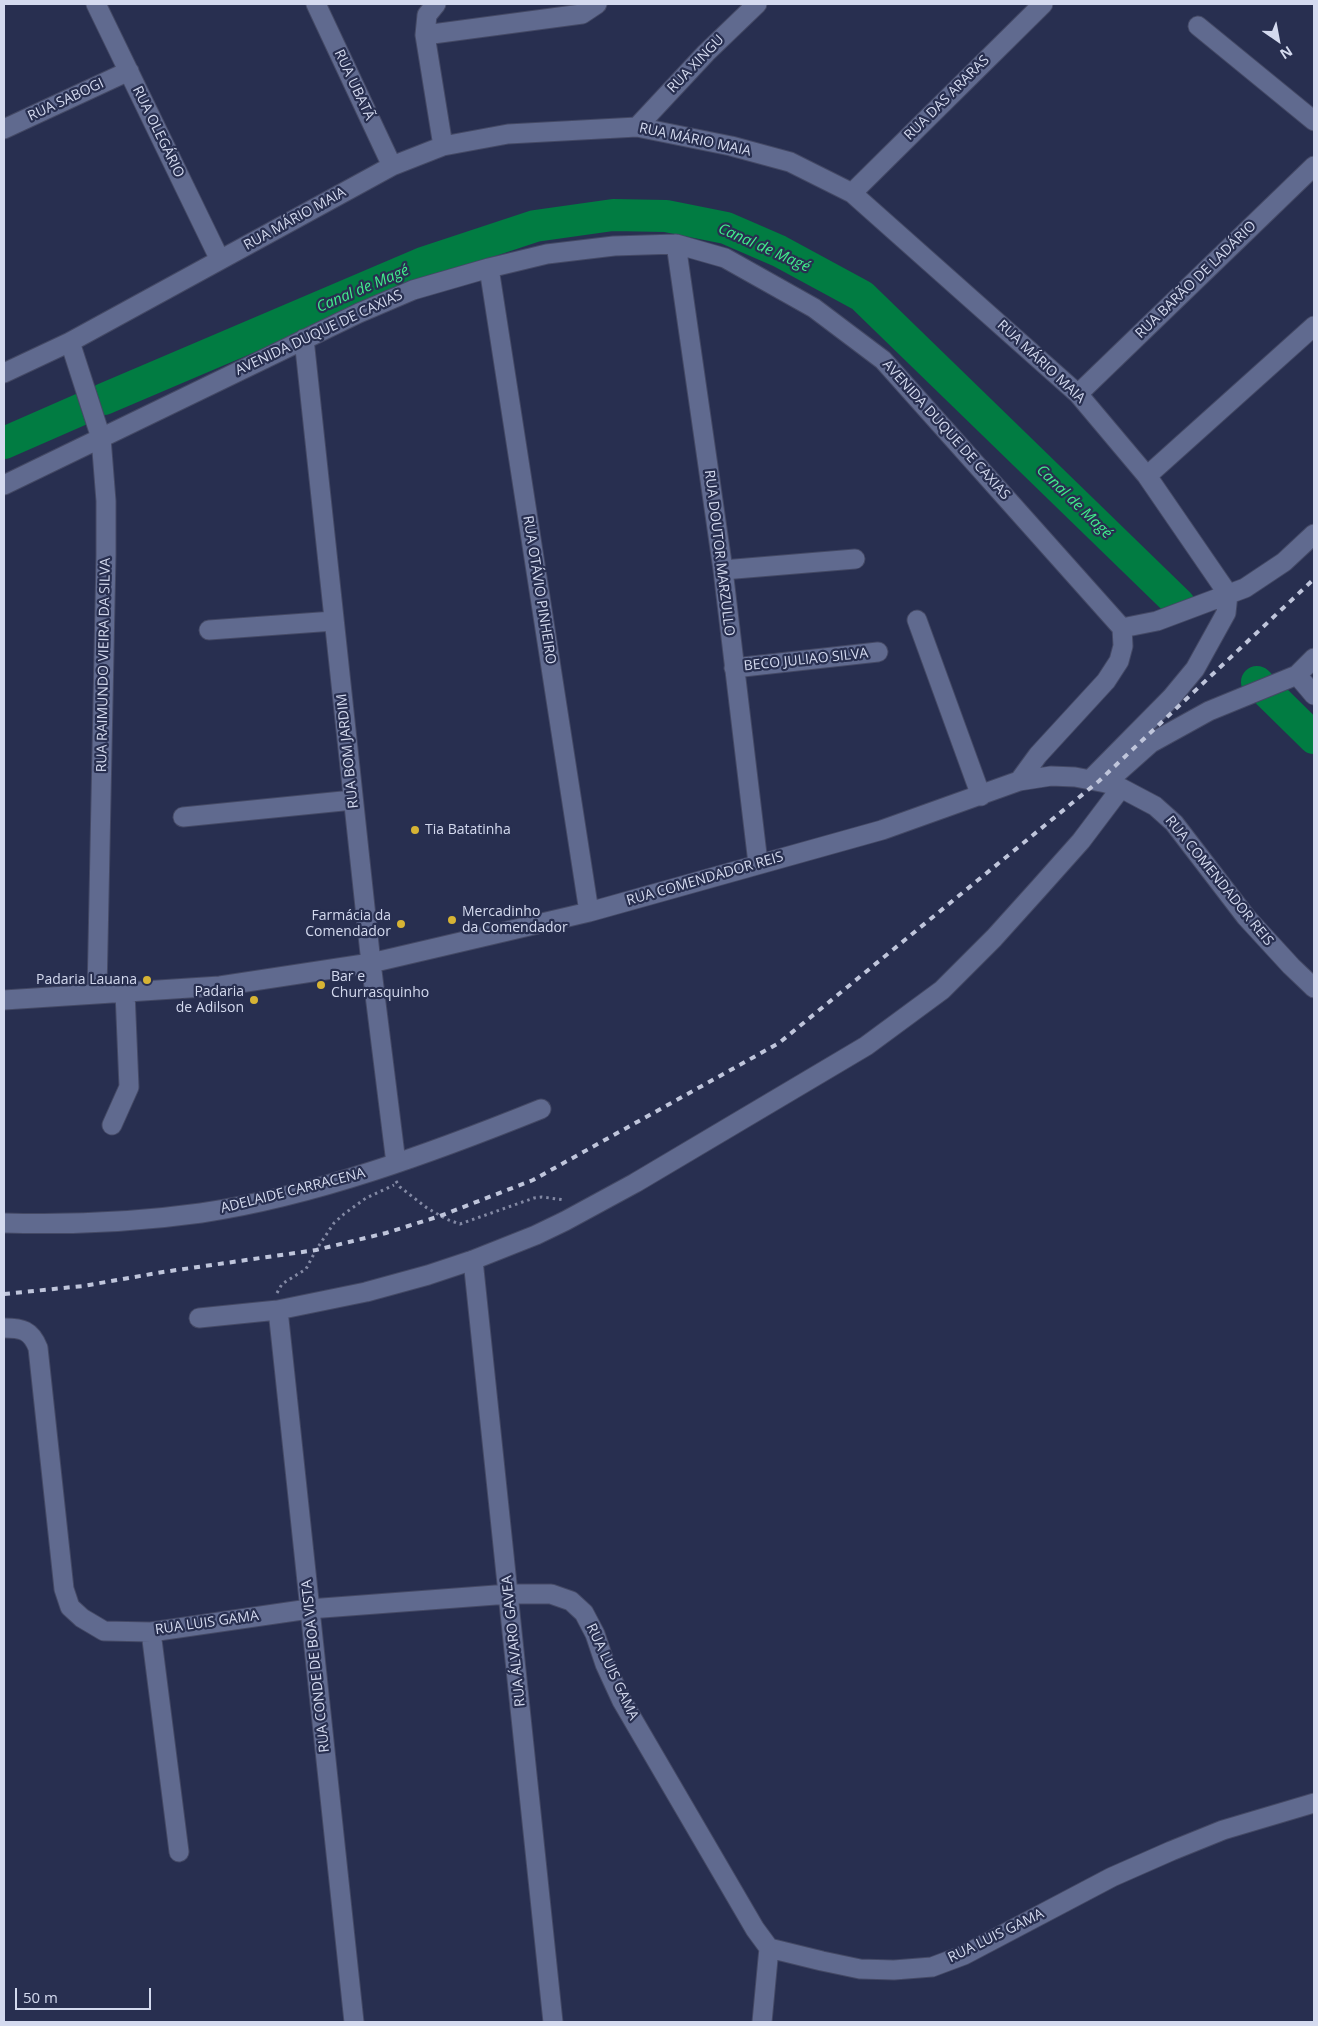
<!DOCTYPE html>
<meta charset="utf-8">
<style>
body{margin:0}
#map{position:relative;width:1318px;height:2026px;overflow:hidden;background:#282f50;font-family:"Open Sans",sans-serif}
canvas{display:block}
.frame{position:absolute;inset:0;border:5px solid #d4daef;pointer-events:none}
.north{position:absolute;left:1253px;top:15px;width:50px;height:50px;-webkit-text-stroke:4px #282f50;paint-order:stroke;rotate:147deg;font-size:14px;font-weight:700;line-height:20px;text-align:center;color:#d4daef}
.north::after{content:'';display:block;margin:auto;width:18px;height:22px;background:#d4daef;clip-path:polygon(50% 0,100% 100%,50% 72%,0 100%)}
.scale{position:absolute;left:15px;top:1988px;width:136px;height:22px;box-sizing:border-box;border:2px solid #d4daef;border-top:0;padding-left:6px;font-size:15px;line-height:18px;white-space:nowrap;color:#d4daef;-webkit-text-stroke:4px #282f50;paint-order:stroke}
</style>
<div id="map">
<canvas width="1318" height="2026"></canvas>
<div class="frame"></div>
<div class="north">N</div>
<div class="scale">50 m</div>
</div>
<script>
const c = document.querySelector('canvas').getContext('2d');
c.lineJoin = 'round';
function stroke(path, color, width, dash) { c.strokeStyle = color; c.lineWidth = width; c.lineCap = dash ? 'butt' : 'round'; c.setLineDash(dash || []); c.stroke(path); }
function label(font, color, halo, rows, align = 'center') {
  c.font = font + ' "Open Sans",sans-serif'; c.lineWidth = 4.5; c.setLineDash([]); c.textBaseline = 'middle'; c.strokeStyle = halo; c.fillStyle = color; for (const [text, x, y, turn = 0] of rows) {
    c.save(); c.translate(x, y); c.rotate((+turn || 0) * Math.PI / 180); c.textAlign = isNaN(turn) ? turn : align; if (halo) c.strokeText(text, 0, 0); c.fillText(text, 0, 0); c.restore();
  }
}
stroke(new Path2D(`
 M104,399L423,263L535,226L613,215L666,216L726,228L779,251L862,296L1179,604
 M4,443L84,408
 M1257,682L1314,738`), '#017c42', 32);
const minor = new Path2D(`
 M96,4L220,260
 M316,4L392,166
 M436,4L427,15L425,35L443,146
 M1198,26L1314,121
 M425,35L582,14L597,4
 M637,127L706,53L757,4
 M4,129L129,71
 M852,193L1043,4
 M676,244L723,570L758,863
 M489,268L589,912
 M304,339L371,963L396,1163
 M70,342L101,438L106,501V555L97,994
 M4,373L70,342L392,166L443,146L508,134L637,127L731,146L790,162L852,193L1078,394L1147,476L1228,594
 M1078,394L1314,166
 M1147,476L1314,326
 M4,485L359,313L413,290L489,268L547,254L614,246L676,244L725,258L814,308L883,360L1122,628L1123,646L1119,661L1106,681L1038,755L1019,781
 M723,570L855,559
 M917,620L981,796
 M1122,628L1157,621L1245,588L1284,562L1314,534
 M209,630L334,621
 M734,668L878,652
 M1297,675L1314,695
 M1090,780L1171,698L1195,669L1226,613L1228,594
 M1106,783L1151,743L1209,711L1297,675L1314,658
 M183,817L353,800
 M4,1000L220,986L371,963L589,912L882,830L1019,781L1051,776L1075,777L1106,783L1121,788L1155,806L1174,823L1246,917L1291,966L1314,988
 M112,1125L129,1087L125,992
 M4,1223C69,1225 136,1222 201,1213C315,1196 434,1152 541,1109
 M473,1260L553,2022
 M278,1310L354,2022
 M199,1318L278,1310L366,1292L428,1275L473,1260L536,1235L565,1221L635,1183L866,1046L942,990L994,938L1040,887L1081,841L1121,788
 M4,1328C22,1328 31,1330 38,1348L64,1589L70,1607L82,1618L104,1631L151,1632L309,1609L509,1594H551L571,1601L584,1613L595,1634L605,1664L622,1701L755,1929L769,1948L822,1961L860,1969L894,1970L932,1967L964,1955L1112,1877L1171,1851L1223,1830L1314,1803
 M151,1632L179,1852
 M762,2022L769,1948`);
stroke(minor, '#444965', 21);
stroke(new Path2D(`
 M396,1181L400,1187L427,1208L446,1219L460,1224L534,1198L542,1197L565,1200
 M277,1293L282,1284L306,1269L316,1250L334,1223L344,1214L366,1198L394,1185`), '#8389a4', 3, [2.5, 4]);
stroke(minor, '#606a8f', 19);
stroke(new Path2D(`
 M4,1294L83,1286L163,1272L316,1250L386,1233L440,1216L533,1180L779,1043L1099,781L1314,579`), '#bfc5db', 4, [6, 6]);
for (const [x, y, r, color] of [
 [415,830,5,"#d7b434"],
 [452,920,5,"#d7b434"],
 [401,924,5,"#d7b434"],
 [147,980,5,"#d7b434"],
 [321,985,5,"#d7b434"],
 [254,1000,5,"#d7b434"]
]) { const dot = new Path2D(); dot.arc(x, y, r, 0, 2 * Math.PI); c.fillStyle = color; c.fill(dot); stroke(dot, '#282f50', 2); }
label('14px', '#d4daef', '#282f50', [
 ["RUA XINGU",696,64,-46],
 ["RUA UBATÃ",354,85,65],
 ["RUA DAS ARARAS",947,98,-45],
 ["RUA SABOGI",66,100,-25],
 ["RUA OLEGÁRIO",158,132,64],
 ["RUA MÁRIO MAIA",695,140,12],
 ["RUA MÁRIO MAIA",295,219,-29],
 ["RUA BARÃO DE LADÁRIO",1196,280,-44],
 ["AVENIDA DUQUE DE CAXIAS",319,333,-25],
 ["RUA MÁRIO MAIA",1041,362,43],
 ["AVENIDA DUQUE DE CAXIAS",946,430,48],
 ["RUA DOUTOR MARZULLO",719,553,83],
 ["RUA OTÁVIO PINHEIRO",539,590,81],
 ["BECO JULIAO SILVA",806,660,-6],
 ["RUA RAIMUNDO VIEIRA DA SILVA",104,665,-89],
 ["RUA BOM JARDIM",348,751,-96],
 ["RUA COMENDADOR REIS",705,879,-16],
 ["RUA COMENDADOR REIS",1219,881,51],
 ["ADELAIDE CARRACENA",293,1191,-14],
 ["RUA LUIS GAMA",207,1623,-8],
 ["RUA ÁLVARO GAVEA",514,1641,-96],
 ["RUA CONDE DE BOA VISTA",316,1666,-96],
 ["RUA LUIS GAMA",612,1672,65],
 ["RUA LUIS GAMA",996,1936,-26]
]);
label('14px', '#d4daef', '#282f50', [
 ["Tia Batatinha",425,830],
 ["Mercadinho",462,912],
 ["da Comendador",462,928],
 ["Farmácia da",391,916,"right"],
 ["Comendador",391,932,"right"],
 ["Bar e",331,977],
 ["Churrasquinho",331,993],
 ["Padaria Lauana",137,980,"right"],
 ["Padaria",244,992,"right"],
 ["de Adilson",244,1008,"right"]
], 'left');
label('italic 15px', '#41ed8c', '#282f50', [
 ["Canal de Magé",764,248,24],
 ["Canal de Magé",363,289,-23],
 ["Canal de Magé",1074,502,44]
]);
</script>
